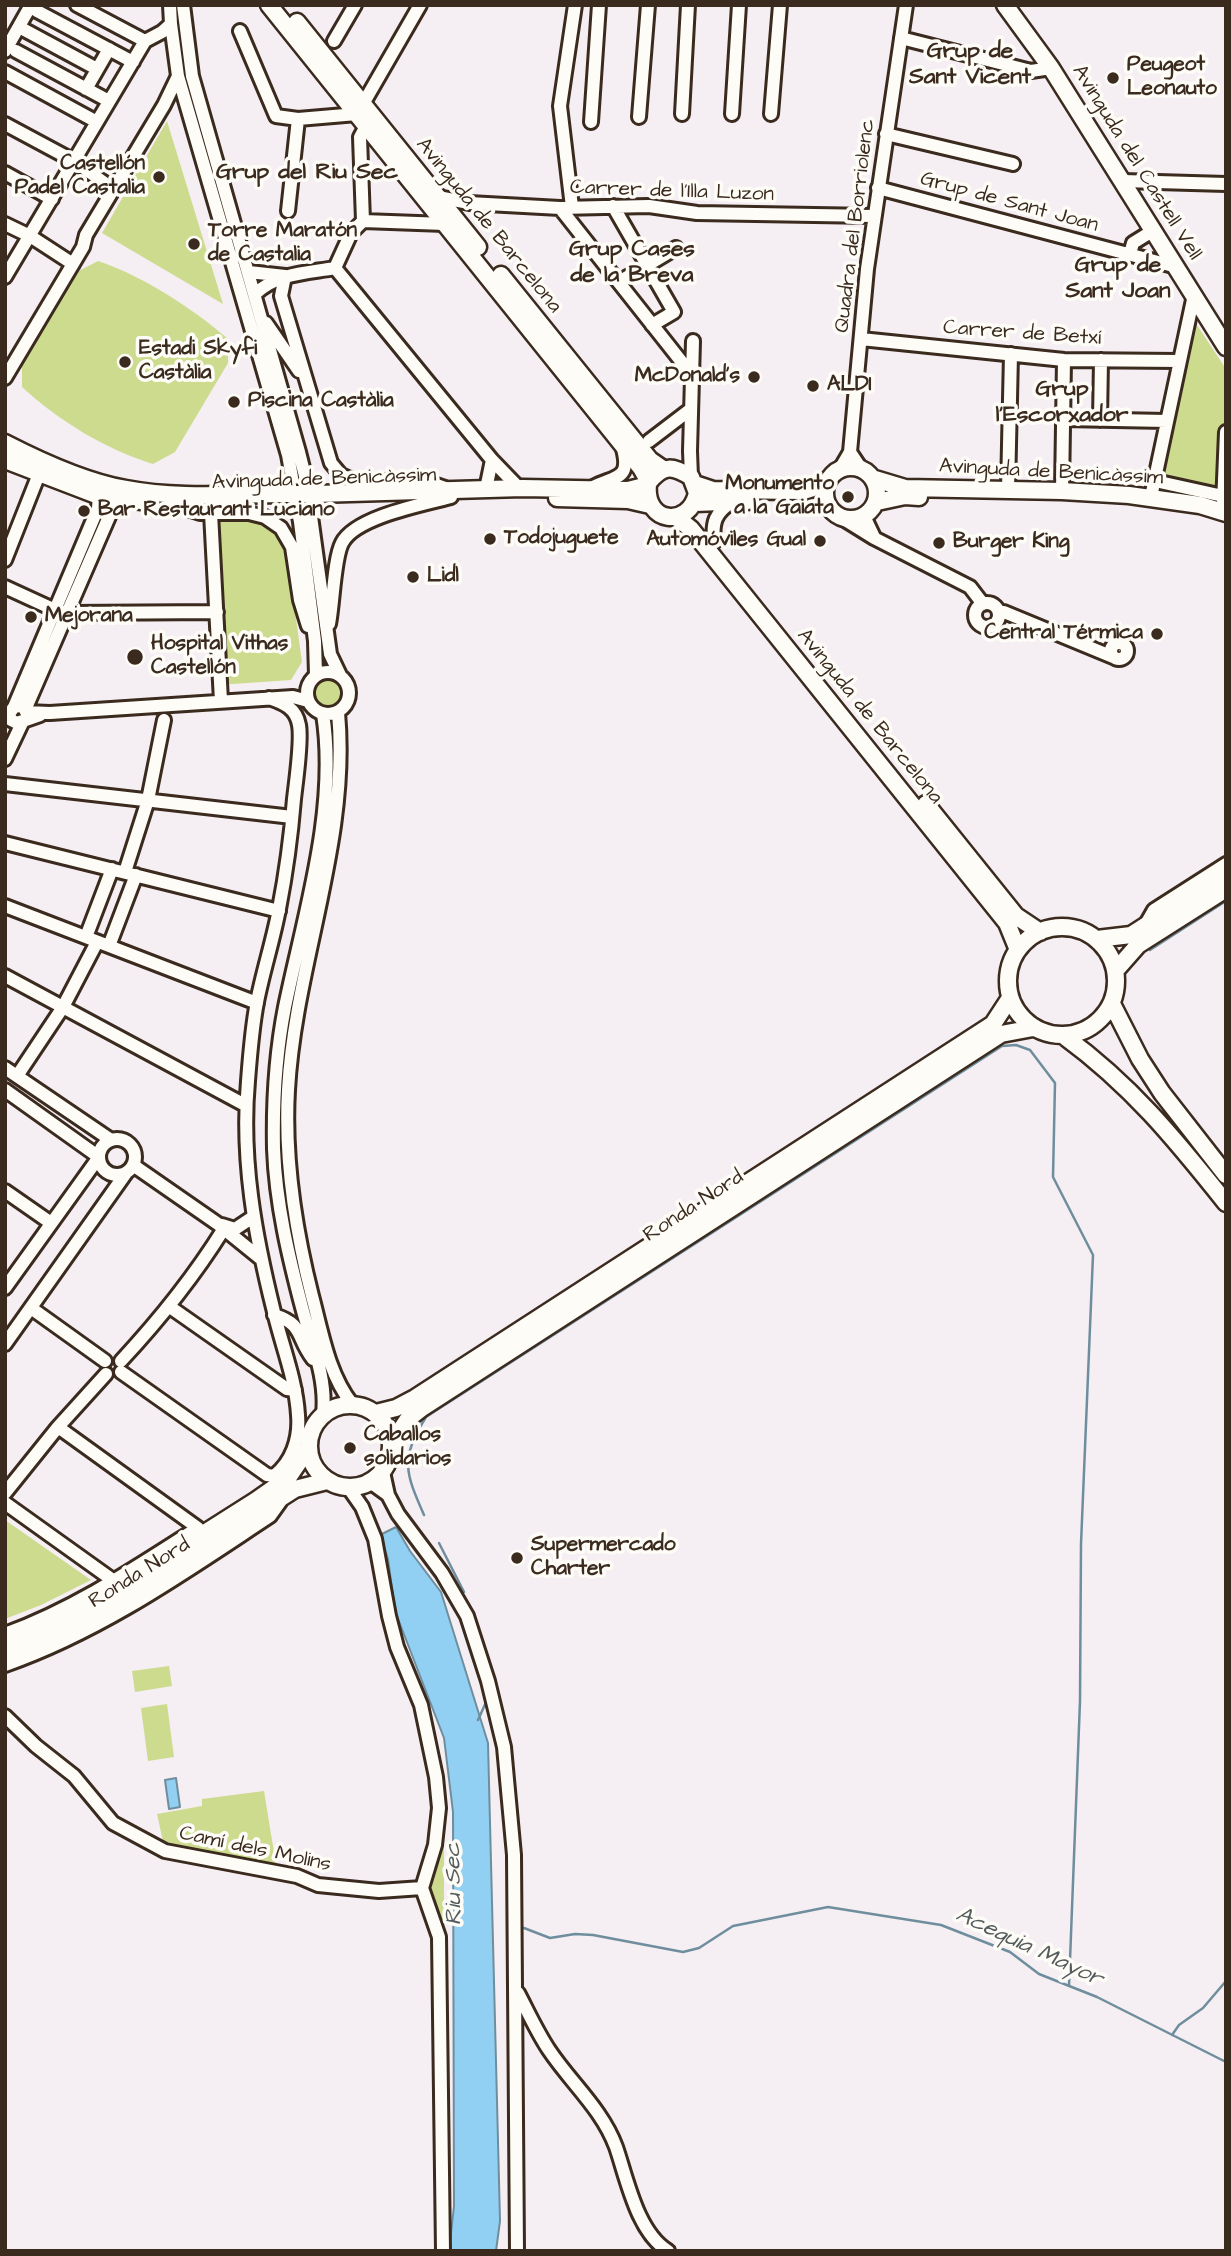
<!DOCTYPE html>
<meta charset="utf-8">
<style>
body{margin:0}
#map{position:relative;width:1231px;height:2256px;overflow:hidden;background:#f5eef2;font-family:"Architects Daughter",sans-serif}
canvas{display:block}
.frame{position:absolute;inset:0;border:7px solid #3b2a1e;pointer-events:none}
</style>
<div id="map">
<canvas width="1231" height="2256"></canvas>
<div class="frame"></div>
</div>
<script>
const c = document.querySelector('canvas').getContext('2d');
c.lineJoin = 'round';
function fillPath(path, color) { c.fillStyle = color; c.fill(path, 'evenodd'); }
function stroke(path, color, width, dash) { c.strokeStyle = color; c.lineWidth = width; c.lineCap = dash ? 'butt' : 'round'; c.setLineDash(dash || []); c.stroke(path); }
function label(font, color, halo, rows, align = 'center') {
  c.font = font + ' "Architects Daughter",sans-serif'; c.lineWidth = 7; c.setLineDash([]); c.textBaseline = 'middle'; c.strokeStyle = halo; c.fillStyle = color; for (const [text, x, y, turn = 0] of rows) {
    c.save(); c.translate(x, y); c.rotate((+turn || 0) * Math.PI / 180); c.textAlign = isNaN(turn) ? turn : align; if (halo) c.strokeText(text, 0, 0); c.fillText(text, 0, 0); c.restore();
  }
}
fillPath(new Path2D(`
 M167,121L223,304L102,233Z
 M98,261C143,276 192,308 228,339V363L175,452L153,464C105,449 59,421 22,387V362L73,274Z
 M1193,319L1226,369V492L1159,478Z
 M210,520H255L276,533L287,554L302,662L291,680L218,685Z
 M313 693a15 15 0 1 1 30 0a15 15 0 1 1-30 0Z
 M5,1520L91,1580L41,1605L5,1619Z
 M169,1666L172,1686L135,1692L132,1671Z
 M167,1704L174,1757L148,1761L141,1708Z
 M264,1791L276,1865L164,1846L157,1814L202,1806V1799Z
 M444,1827V1932L442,1933L428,1890L440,1852Z`), '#cddb8e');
const water = new Path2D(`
 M396,1527L410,1551L441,1592L488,1743L500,2221L496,2251H449L454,2206L453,1812L444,1738L395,1611L388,1559L380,1535Z
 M176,1778L180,1807L169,1809L165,1780Z`);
fillPath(water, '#91d0f2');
stroke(water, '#6f8e9d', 2);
stroke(new Path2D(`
 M1150,950L1226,901
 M424,1515C405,1472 400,1459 426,1417L1002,1046L1016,1045L1030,1050L1055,1083L1053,1177L1093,1255L1081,1544L1080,1701L1069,1986
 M439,1543L464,1592
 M478,1720L487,1700
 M12,1732L38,1756
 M68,1779L87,1801
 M109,1827L124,1836
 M524,1928L550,1938L575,1934L593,1935L683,1952L699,1948L733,1926L828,1907L941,1925L1010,1952L1039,1974L1097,1997L1226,2062
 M1172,2035L1179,2025L1203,2008L1226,1981`), '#6f8e9d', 2.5);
const minor = new Path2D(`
 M77,5L145,41
 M170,5L171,24L178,76L288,455L300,522L315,641L316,675
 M183,5L192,76L299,452L306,480L330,654L340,675
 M37,11L133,62
 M19,27L97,69
 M240,31L276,116L298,119L357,114
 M901,38L1031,71L1051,68
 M334,41L355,5
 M5,51L31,5
 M16,51L109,101
 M5,72L97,122
 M86,89L109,49
 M363,104L420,5
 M682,114L688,5
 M732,114L739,5
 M771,114L780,5
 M639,117L648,5
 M591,122L599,5
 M5,124L74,161L113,189
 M886,134L1013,164
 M5,173L52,199
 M1123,181L1226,184
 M878,188L1177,267
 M438,197L469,203L560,208L649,206L697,213L873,216
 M613,206L674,312L652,325
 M572,207L560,106L575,5
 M560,208L692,375
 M288,211L298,119
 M363,221L360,137L366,126
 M5,224L30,236L73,264
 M1130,254L1133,243L1154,230
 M335,268L492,460L519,488
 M249,272L285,276
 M285,276L281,296L331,463L341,475L354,481H425L445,488
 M5,277L145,41L162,32L171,24
 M619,282L676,248
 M255,294C277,273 307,273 335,268L351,233L363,221L445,224
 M266,323L299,371
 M861,339L1064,360L1180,361
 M5,378L83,247L86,235L164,105L178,76
 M1063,419L1167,421
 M1100,420L1101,360
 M1226,432L1223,504L1226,512
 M649,441L691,409
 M850,452L860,467
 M840,469L850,452L867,269L906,5
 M691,477L690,451L693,341
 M1155,481L1223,496
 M593,487C617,475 632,480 622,445
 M486,489L492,460
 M1008,490L1011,354
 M1062,491L1064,360
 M1151,497L1194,295
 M172,504L200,513H249L265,517L281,528L292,547L300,600L308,626
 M211,513L221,701
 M837,515L874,538L970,587L983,604
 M864,516L874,537
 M714,542C712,522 715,513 732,502
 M5,560L39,474
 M5,587L55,610L68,613L217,612
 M975 615a12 12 0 1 1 24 0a12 12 0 1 1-24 0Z
 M999,613L1004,612L1113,657
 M329,624C333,604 334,558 342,543C355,517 424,504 451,497
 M1111 651a8 8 0 1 1 16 0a8 8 0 1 1-16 0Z
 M307 693a21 21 0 1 1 42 0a21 21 0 1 1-42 0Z
 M19,706L14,707L9,714L11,720L17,723L40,715
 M14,707L98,508L99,496
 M25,710L111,512L122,501
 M26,712L50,713L293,697L308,701
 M338,712C350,842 295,963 288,1090C284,1160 295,1229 312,1296C322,1333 328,1373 352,1404
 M323,714C338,808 304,915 285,1007C276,1053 273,1102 274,1149C276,1204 289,1258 303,1311C312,1344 327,1379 323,1414
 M5,759L23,721
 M5,784L292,817
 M5,843L279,911
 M125,872L148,800L164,720
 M5,906L257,1003
 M1146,924L1154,910L1226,864
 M86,937L112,869
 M109,946L136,875
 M5,976L245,1105
 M5,1068L111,1140
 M17,1076L63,1007L97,942
 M5,1090L99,1157
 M99 1157a18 18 0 1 1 36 0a18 18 0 1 1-36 0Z
 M133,1165L218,1224L260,1258
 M5,1191L51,1223
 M222,1225L235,1229L253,1217
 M5,1288L99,1157
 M170,1307L287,1389L295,1390
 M31,1308L105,1361
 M274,1315C304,1324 296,1337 313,1359
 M5,1344L126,1173
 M121,1361C160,1319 193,1278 223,1230
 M121,1372L267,1475L274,1476C292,1462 300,1439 298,1415C296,1380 282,1346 274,1312C255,1236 241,1160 248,1081C250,1055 252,1028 257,1002C263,971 273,941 279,909C286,873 291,836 294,799C296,781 302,741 299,725C296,708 284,703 269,698
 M58,1427L198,1528
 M383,1472L388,1495L398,1514L442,1573L467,1616L488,1681L504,1747L514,1855L517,2251
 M370,1482L388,1495
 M348,1487L362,1507L375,1539L389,1616L397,1647L421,1705L436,1777L439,1808L435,1845L422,1888L439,1937L443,2251
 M5,1493L58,1427L106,1374
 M5,1503L114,1581
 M5,1634C74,1609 135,1568 196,1529
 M5,1665C102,1631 185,1572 270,1516L280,1502
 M5,1716L36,1746L74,1776L113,1823L165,1851L297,1876L318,1885L379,1891L422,1888
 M518,1993C528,2012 537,2032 549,2050C571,2083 602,2109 616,2147C627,2179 637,2232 668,2251`);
const major = new Path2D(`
 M269,5L641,468L649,482C664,464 673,466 691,477L697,493C689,529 644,523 648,485L628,490L523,488L316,494
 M1005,5L1051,68L1226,347
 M297,22L478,247
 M501,275L650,460L663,469
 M5,443C42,462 85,482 126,489C178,499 234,494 287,494
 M5,460L99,496L150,502
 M825 493a26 26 0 1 1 52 0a26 26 0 1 1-52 0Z
 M875,479L905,488L1062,491L1129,495L1200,505L1226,513
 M695,484L713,490L804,491L826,484
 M557,498L628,500L650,505
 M877,502L905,496L919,497
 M695,503L748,501
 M676,517L691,529L1007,923L1018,950
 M926,804L1016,916L1040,932
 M1008 981a54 54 0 1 1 108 0a54 54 0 1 1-108 0Z
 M1097,939L1131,935L1226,874
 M1116,970L1138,945L1226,889
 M1112,1004L1140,1059L1162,1093L1226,1175
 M1064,1036C1131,1085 1175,1139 1226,1203
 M309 1446a41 41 0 1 1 82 0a41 41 0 1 1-82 0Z
 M376,1413L396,1408L415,1398L993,1024L1010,998
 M392,1443L408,1419L422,1408L1001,1034L1033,1028
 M5,1643L57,1623L88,1607L255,1501L288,1478L309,1447
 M5,1656L63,1633L95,1617L295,1489L327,1481`);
stroke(minor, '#3b2a1e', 18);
stroke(major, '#3b2a1e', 21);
stroke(minor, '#fdfcf7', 12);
stroke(major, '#fdfcf7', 16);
const majorBridge = new Path2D(`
 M287,494H316`);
stroke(majorBridge, '#3b2a1e', 21, []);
stroke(majorBridge, '#fdfcf7', 16);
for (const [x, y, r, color] of [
 [1113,78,7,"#3b2a1e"],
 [159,177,7,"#3b2a1e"],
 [194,244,7,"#3b2a1e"],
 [125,362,7,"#3b2a1e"],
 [754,377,7,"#3b2a1e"],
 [813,386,7,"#3b2a1e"],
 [234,402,7,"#3b2a1e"],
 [848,497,7,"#3b2a1e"],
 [84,511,7,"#3b2a1e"],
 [490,539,7,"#3b2a1e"],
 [820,541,7,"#3b2a1e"],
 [939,543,7,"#3b2a1e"],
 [413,577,7,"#3b2a1e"],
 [31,617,7,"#3b2a1e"],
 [1157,634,7,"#3b2a1e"],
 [135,657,9,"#3b2a1e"],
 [350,1448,7,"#3b2a1e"],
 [517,1558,7,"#3b2a1e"]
]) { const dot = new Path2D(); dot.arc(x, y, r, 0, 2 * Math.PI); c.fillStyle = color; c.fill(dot); stroke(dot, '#fdfcf7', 2.5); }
label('bold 21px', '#3b2a1e', '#fdfcf7', [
 ["Peugeot",1127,66],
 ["Leonauto",1127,90],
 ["Castellón",145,165,"right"],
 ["Padel Castalia",145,189,"right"],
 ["Torre Maratón",208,232],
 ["de Castalia",208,256],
 ["Estadi Skyfi",139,350],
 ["Castàlia",139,374],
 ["McDonald's",740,377,"right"],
 ["ALDI",827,386],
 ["Piscina Castàlia",248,402],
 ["Monumento",834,485,"right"],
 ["a la Gaiata",834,509,"right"],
 ["Bar Restaurant Luciano",98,511],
 ["Todojuguete",504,539],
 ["Automóviles Gual",806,541,"right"],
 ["Burger King",953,543],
 ["Lidl",427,577],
 ["Mejorana",45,617],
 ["Central Térmica",1143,634,"right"],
 ["Hospital Vithas",151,645],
 ["Castellón",151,669],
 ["Caballos",364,1436],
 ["solidarios",364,1460],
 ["Supermercado",531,1546],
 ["Charter",531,1570]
], 'left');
label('21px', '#3b2a1e', '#fdfcf7', [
 ["Avinguda del Castell Vell",1136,163,58],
 ["Carrer de l'Illa Luzon",672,192,2],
 ["Grup de Sant Joan",1009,203,15],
 ["Avinguda de Barcelona",488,226,51],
 ["Quadra del Borriolenc",856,226,-83],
 ["Carrer de Betxí",1022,334,4],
 ["Avinguda de Benicàssim",1051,473,3],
 ["Avinguda de Benicàssim",324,480,-2],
 ["Avinguda de Barcelona",869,717,51],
 ["Ronda Nord",694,1207,-33],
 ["Ronda Nord",140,1574,-32],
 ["Camí dels Molins",255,1850,12]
]);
label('bold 23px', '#3b2a1e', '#fdfcf7', [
 ["Grup de",970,52],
 ["Sant Vicent",970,78],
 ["Grup del Riu Sec",307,173],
 ["Grup Cases",632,250],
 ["de la Breva",632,276],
 ["Grup de",1118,266],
 ["Sant Joan",1118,292],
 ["Grup",1062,390],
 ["l'Escorxador",1062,416]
]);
label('italic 23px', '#555c5e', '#fdfcf7', [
 ["Riu Sec",455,1884,-91],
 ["Acequia Mayor",1029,1948,25]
]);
</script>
